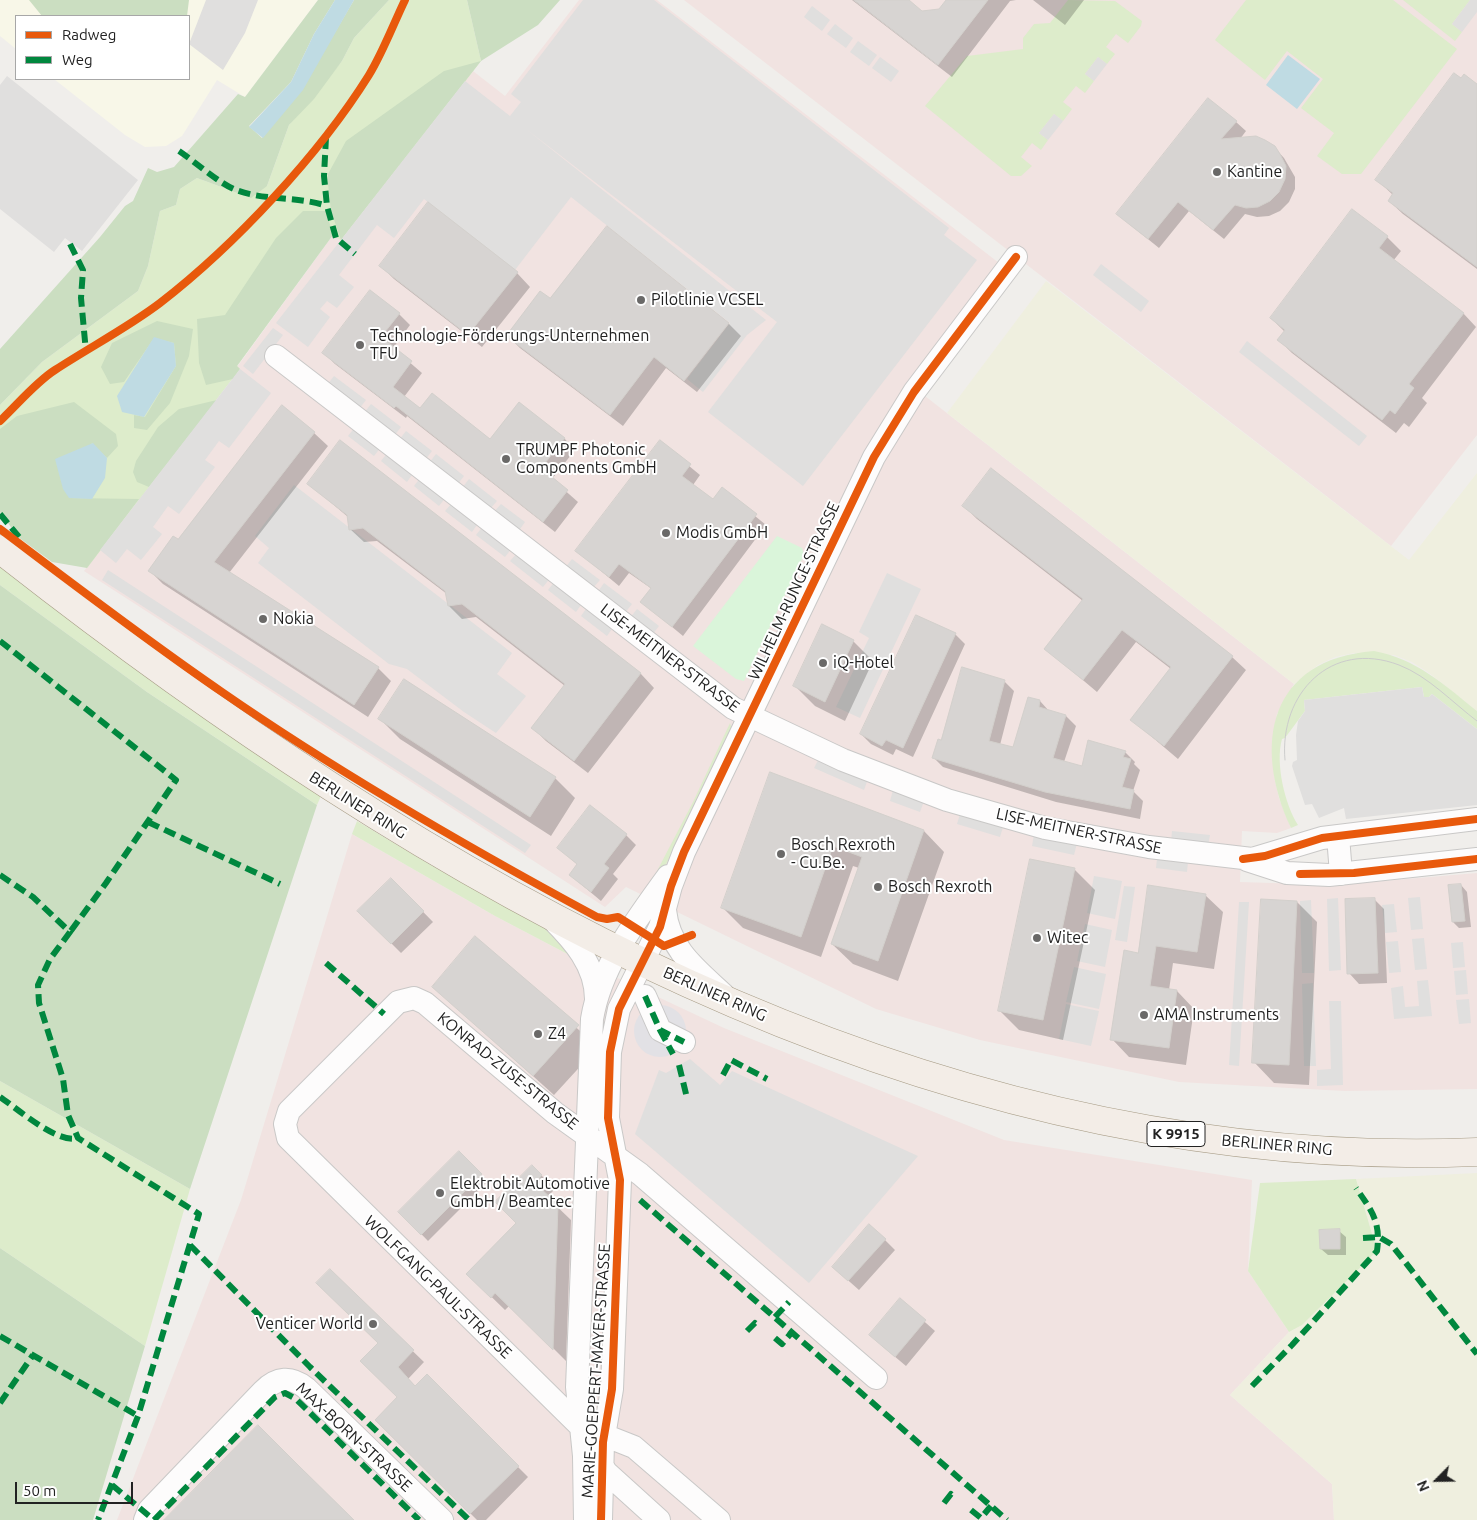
<!DOCTYPE html>
<meta charset="utf-8">
<style>
body{margin:0}
#map{position:relative;width:1477px;height:1520px;overflow:hidden;background:#f0eeeb;font-family:Ubuntu,sans-serif}
canvas{display:block}
.legend{position:absolute;left:15px;top:15px;width:175px;height:65px;box-sizing:border-box;background:#fff;border:1px solid #a7a7a7;margin:0;padding:6px 9px;list-style:none;font-size:15px;color:#222}
.legend li{display:flex;align-items:center;gap:10px;height:25px}
.legend b{width:25px;border:1px solid #a7a7a7}
.north{position:absolute;left:1412px;top:1455px;width:50px;height:50px;-webkit-text-stroke:4px #fff;paint-order:stroke;rotate:247deg;font-size:14px;font-weight:700;line-height:20px;text-align:center;color:#222}
.north::after{content:'';display:block;margin:auto;width:18px;height:22px;background:#222;clip-path:polygon(50% 0,100% 100%,50% 72%,0 100%)}
.scale{position:absolute;left:15px;top:1482px;width:118px;height:22px;box-sizing:border-box;border:2px solid #222;border-top:0;padding-left:6px;font-size:15px;line-height:18px;white-space:nowrap;color:#222;-webkit-text-stroke:4px #fff;paint-order:stroke}
</style>
<div id="map">
<canvas width="1477" height="1520"></canvas>
<ul class="legend">
<li><b style="height:6px;background:#e8590c"></b>Radweg</li>
<li><b style="height:6px;background:#00873e"></b>Weg</li>
</ul>
<div class="north">N</div>
<div class="scale">50 m</div>
</div>
<script>
const c = document.querySelector('canvas').getContext('2d');
c.lineJoin = 'round';
function fillPath(path, color) { c.fillStyle = color; c.fill(path, 'evenodd'); }
function stroke(path, color, width, dash) { c.strokeStyle = color; c.lineWidth = width; c.lineCap = dash ? 'butt' : 'round'; c.setLineDash(dash || []); c.stroke(path); }
function label(font, color, halo, rows, align = 'center') {
  c.font = font + ' Ubuntu,sans-serif'; c.lineWidth = 4; c.setLineDash([]); c.textBaseline = 'middle'; c.strokeStyle = halo; c.fillStyle = color; for (const [text, x, y, turn = 0] of rows) {
    c.save(); c.translate(x, y); c.rotate((+turn || 0) * Math.PI / 180); c.textAlign = isNaN(turn) ? turn : align; if (halo) c.strokeText(text, 0, 0); c.fillText(text, 0, 0); c.restore();
  }
}
fillPath(new Path2D(`
 M579,0H657L1016,276L925,396L1294,684L1277,714L1272,744L1275,781L1279,798L1291,828L1277,833L1242,831L1240,882L1336,885L1477,873V1089L1345,1091L1179,1082L980,1040L876,1009L626,887L605,907L84,571L240,370L237,367L333,235L342,239L473,71L505,96Z
 M684,0H1477V435L1391,546Z
 M352,834L495,916L575,958L724,1028L1004,1140L1252,1180L1248,1271L1289,1332L1230,1395L1332,1484L1334,1520H117L241,1200Z`), '#f1e3e1');
fillPath(new Path2D(`
 M0,0H318L245,97L217,80L182,136L166,146L145,147L125,135L54,79H189V16H16V49L0,36Z`), '#f8f7e8');
fillPath(new Path2D(`
 M1046,281L1409,560L1477,473V711L1429,673L1412,662L1394,655L1354,653L1335,657L1318,665L1294,684L947,413Z
 M1477,1173V1520H1334L1332,1484L1230,1395L1289,1332L1302,1325L1377,1251L1356,1179Z`), '#efefdf');
fillPath(new Path2D(`
 M389,0H467L481,61L341,240L332,235L237,366L240,369L87,568L0,496V405L42,362L138,291L148,266L160,211L176,205L180,189L197,178L227,189L267,186L289,125L342,61L354,38Z
 M1068,0L1115,1L1142,21L1141,26L1128,43L1116,34L1106,47L1115,54L1107,64L1098,57L1085,74L1094,81L1085,93L1076,86L1063,102L1072,109L1063,121L1054,114L1039,133L1048,140L1041,150L1032,143L1021,157L1032,166L1021,176H1011L925,106L967,56L1023,49V38L1034,24L1050,23Z
 M1246,0H1393L1457,49L1361,174H1342L1317,156L1334,133L1301,108L1323,79L1287,51L1265,80L1215,40Z
 M1403,0H1470L1452,24L1462,32L1455,41Z
 M0,564L204,718L321,796L317,805L147,692L0,585Z
 M1374,651C1417,659 1443,684 1477,711V729L1432,694L1429,697H1424L1422,687L1304,700L1305,711L1285,738L1282,739C1275,763 1285,805 1298,825L1291,828C1252,744 1269,659 1374,651Z
 M730,723L732,730L649,899L644,896L693,802Z
 M357,821L429,864L549,931L575,958L495,916L352,834Z
 M0,1081L190,1189L145,1346L0,1248Z
 M1356,1179L1377,1251L1302,1325L1289,1332L1248,1271L1260,1183Z`), '#ddeccb');
fillPath(new Path2D(`
 M29,0H189L187,16H42Z
 M318,0H335L314,34L291,82L249,126L262,138L328,44L354,0H389L354,38L342,61L314,99L289,125L267,186L251,198L197,178L180,189L176,205L160,211L148,266L138,291L42,362L0,405V349L100,237L125,206L133,201L148,168L157,172L174,167L238,94L245,97Z
 M467,0H560L538,25L481,61L341,240L331,211L328,184V174L346,141L444,71L481,61Z
 M303,211H326L333,235L237,366L240,369L233,379L206,385L199,363L197,319L225,315L276,238Z
 M157,321L193,329L189,356L170,403L147,430L134,428V415L145,417L176,366L174,343L154,338L124,382L110,384L101,367L112,343Z
 M217,400L149,487L137,482L133,472L136,461L158,427L179,409Z
 M74,402L116,434L118,446L107,458L92,443L69,498L139,499L87,568L52,562L18,537L0,512V429L17,416Z
 M0,585L147,692L317,805L190,1189L0,1081Z
 M0,1248L145,1346L93,1520H0Z`), '#cbdec1');
fillPath(new Path2D(`
 M777,536L802,548L804,555L744,681L736,679L693,646Z`), '#daf5da');
fillPath(new Path2D(`
 M206,0H258L245,33L223,70L189,44Z
 M583,0H654L949,228L944,235L977,260L803,486L708,412L777,322L526,129L766,320L747,335L703,392L687,379L730,323L571,197L515,270L424,199L394,238L377,225L339,275L354,287L337,308L327,301L320,309L330,317L308,347L276,323L465,81L510,116L521,102L511,94Z
 M1470,0H1477V12L1462,32L1452,24Z
 M812,6L830,20L822,31L804,17Z
 M835,24L853,38L846,48L827,34Z
 M858,41L877,55L869,66L850,52Z
 M880,57L899,71L891,82L872,68Z
 M1098,57L1107,64L1094,81L1085,74Z
 M7,76L138,180L82,251L65,238L54,252L0,209V85Z
 M1054,114L1063,121L1048,140L1039,133Z
 M1101,264L1149,301L1141,312L1093,275Z
 M273,328L283,335L253,374L243,366Z
 M1247,341L1367,436L1359,446L1239,352Z
 M240,369L271,393L229,448L219,441L205,460L215,467L179,514L168,506L153,527L162,534L141,560L127,549L116,563L100,550Z
 M334,376L366,400L359,409L327,385Z
 M371,404L401,427L394,436L364,413Z
 M355,427L381,447L374,456L348,436Z
 M406,431L432,451L425,460L399,440Z
 M388,452L414,472L407,482L381,461Z
 M436,454L464,476L457,485L429,463Z
 M421,477L446,497L439,506L414,486Z
 M469,479L497,501L489,510L462,488Z
 M294,485L512,653L497,674L526,696L496,733L464,712L407,669L389,664L258,563L269,548L255,536Z
 M453,502L479,522L472,532L445,511Z
 M501,504L525,522L518,532L493,513Z
 M484,525L512,548L505,557L476,535Z
 M518,552L551,577L543,587L510,561Z
 M572,559L600,580L592,589L565,568Z
 M108,570L531,845L525,853L102,580Z
 M887,573L921,589L860,718L836,707L869,638L859,632Z
 M555,581L583,602L576,612L548,590Z
 M604,583L632,604L624,614L597,593Z
 M588,606L614,626L607,636L581,616Z
 M637,609L659,626L652,635L630,618Z
 M1422,687L1424,697H1429L1432,694L1477,729V805L1346,819L1344,808L1319,818L1312,804L1305,805L1292,766L1293,762L1297,760L1296,735L1298,721L1305,711L1304,700Z
 M819,758L868,779L864,790L814,768Z
 M893,790L924,801L920,812L890,801Z
 M960,814L1003,827L1000,837L957,824Z
 M1172,831L1210,835L1208,846L1171,842Z
 M1034,834L1077,843L1074,855L1032,846Z
 M1157,858L1188,862L1187,872L1156,868Z
 M1094,876L1122,881L1115,919L1087,913Z
 M1124,886L1135,887L1127,942L1115,940Z
 M1420,897L1423,929L1411,930L1408,898Z
 M1338,898L1341,970L1329,971L1327,899Z
 M1311,900L1314,973H1302L1300,901Z
 M1239,902H1249L1239,1066L1229,1065Z
 M1394,904L1397,932L1385,933L1382,905Z
 M1085,924L1112,930L1105,967L1077,961Z
 M1424,938L1427,969L1415,970L1412,939Z
 M1398,941L1401,972L1389,973L1386,942Z
 M1463,942L1465,967L1453,968L1451,943Z
 M1074,967L1106,974L1099,1009L1066,1002Z
 M1466,970L1468,994L1456,995L1454,971Z
 M1428,980L1432,1016L1394,1019L1391,988L1403,986L1405,1007L1419,1006L1417,981Z
 M1313,983L1316,1066H1304L1302,984Z
 M1469,999L1471,1023L1459,1024L1456,1000Z
 M1329,1001H1341L1343,1085L1317,1086V1070L1331,1069Z
 M1066,1004L1099,1011L1091,1046L1059,1039Z
 M690,1059L720,1085L732,1071L918,1156L809,1283L635,1134L659,1070L666,1073Z`), '#e0dfde');
fillPath(new Path2D(`
 M634 1031a26 26 0 1 1 52 0a26 26 0 1 1-52 0Z`), '#e2e1e5');
fillPath(new Path2D(`
 M335,0H354L303,90L263,138L249,127L291,82L314,34Z
 M1288,55L1320,79L1297,109L1266,85Z
 M154,337L174,343L176,366L144,417L122,412L117,396Z
 M93,443L107,458L105,478L92,499L69,498L63,489L55,459Z`), '#bfdbe3');
fillPath(new Path2D(`
 M852,0H907L922,12L940,10L947,0H1016L1010,1L952,77Z
 M1033,0H1084L1065,25Z
 M1462,80L1477,85V269L1403,214L1389,201L1393,195L1377,180Z
 M1236,122L1246,131L1240,139L1274,147L1284,158L1295,177V189L1289,202L1280,211L1269,216L1257,217L1245,214L1224,239L1189,211L1159,248L1128,223Z
 M1353,211L1387,237L1401,251L1393,261L1463,313L1476,327L1422,398L1427,403L1409,427L1404,423L1396,433L1292,353L1279,340L1285,332L1271,318Z
 M607,228L729,324L741,336L697,392L666,368L623,426L520,348L508,336L550,300Z
 M381,266L517,273L530,287L482,347L394,279Z
 M399,314L410,325L393,348L422,373L404,397L420,409L490,441L564,438L575,450L552,479L578,502L555,532L407,416L406,418L335,364L324,353Z
 M314,433L328,446L229,573L378,668L391,681L368,717L163,584L150,571Z
 M340,442L641,674L654,688L588,773L546,741L533,728L565,686L476,617L462,619L449,606L447,594L377,541L364,542L350,529L348,517L309,484Z
 M660,442L700,475L693,485L713,501L722,489L766,525L683,636L642,602L652,589L629,573L619,586L577,551Z
 M991,470L1232,657L1246,670L1178,759L1132,720L1171,669L1136,642L1097,692L1046,649L1083,601L977,519L964,506Z
 M955,634L965,644L913,757L896,749L893,755L871,744L861,734Z
 M853,641L873,661L845,721L815,706L795,686Z
 M1004,681L1014,691L1000,745L1014,749L1040,701L1049,711L1066,716L1076,726L1064,762L1082,767L1125,752L1135,762L1134,764L1140,770L1133,791L1143,801L1140,819L1056,802L943,767L933,757L942,742Z
 M380,719L555,778L575,798L551,836L400,739Z
 M771,774L924,831L944,852L898,981L853,964L832,944L859,868L853,866L821,957L743,928L723,908Z
 M626,835L636,845L613,874L618,879L601,901L570,875L578,865L559,848Z
 M1074,869L1095,890L1063,1040L1019,1030L999,1010Z
 M391,879L433,922L401,953L359,911Z
 M1461,885L1467,892L1471,927L1459,928L1453,922Z
 M1205,895L1223,912L1214,969L1173,963L1169,990L1177,991L1194,1009L1186,1065L1129,1057L1112,1039L1139,954Z
 M1374,899L1384,909L1387,983L1359,984L1349,973Z
 M1297,902L1317,922L1309,1085L1274,1083L1254,1062Z
 M476,938L598,1047L554,1095L433,986Z
 M459,1153L488,1181L428,1241L400,1212Z
 M532,1166L555,1189L547,1197L571,1220L566,1361L510,1305L505,1310L468,1274L518,1223Z
 M1339,1231L1346,1237V1255H1328L1321,1249Z
 M885,1240L895,1250L859,1290L833,1267Z
 M330,1271L424,1362L408,1379L416,1387L427,1376L528,1477L486,1520H477L377,1420L399,1398L379,1343Z
 M900,1300L935,1331L906,1366L881,1345Z`), '#0003');
const building = new Path2D(`
 M854,0H909L922,11L939,9L946,0H988L938,65Z
 M1454,73L1461,78L1464,74L1477,84V267L1388,201L1393,193L1375,180Z
 M1208,98L1237,121L1221,139L1256,136L1265,140L1275,146L1280,154L1286,166L1285,179L1279,192L1270,201L1258,207L1246,208L1235,205L1213,230L1178,202L1148,239L1116,214Z
 M428,202L518,272L468,335L379,266Z
 M1352,209L1388,236L1379,248L1464,313L1409,384L1414,388L1395,414L1390,410L1382,420L1277,340L1285,330L1270,318Z
 M607,226L729,323L684,381L654,357L610,415L506,336L540,291L550,298Z
 M370,290L400,313L381,337L412,361L393,387L420,408L432,393L490,439L519,402L565,438L541,468L568,490L543,522L396,406L394,408L322,353Z
 M282,405L315,432L214,562L379,667L354,705L148,571L173,536L178,539Z
 M340,440L641,673L574,761L531,728L565,684L462,604L448,606L445,591L363,528L349,530L347,515L307,484Z
 M660,440L691,464L682,476L713,499L722,487L757,514L672,627L640,602L651,588L619,564L609,577L575,551Z
 M991,468L1233,656L1164,746L1130,720L1171,667L1122,630L1083,680L1044,649L1083,599L962,506Z
 M916,615L956,633L903,748L886,740L882,746L860,734Z
 M822,624L854,640L825,702L793,686Z
 M962,667L1005,680L989,741L1013,747L1028,697L1040,700L1039,707L1066,715L1053,758L1082,766L1088,740L1126,751L1123,757L1131,759L1122,787L1134,790L1130,809L1045,792L932,758L938,739L941,740Z
 M404,679L556,777L530,817L378,719Z
 M770,772L924,830L878,961L831,944L862,857L833,846L801,937L721,908Z
 M590,805L627,834L604,864L609,868L591,892L569,875L577,864L557,848Z
 M1030,859L1075,868L1043,1020L998,1011Z
 M391,878L424,911L391,944L357,911Z
 M1461,884L1465,921L1452,922L1448,885Z
 M1148,885L1206,894L1197,952L1156,946L1150,986L1177,990L1169,1048L1110,1040L1124,950L1138,953Z
 M1375,898L1378,973L1347,974L1345,899Z
 M1261,899L1297,901L1289,1065L1252,1063Z
 M475,936L579,1025L533,1076L432,987Z
 M459,1151L482,1174L421,1235L398,1212Z
 M532,1165L542,1175L535,1183L558,1205L553,1350L495,1293L491,1298L466,1274L516,1223L495,1202Z
 M869,1224L886,1239L848,1281L832,1267Z
 M1340,1229V1249H1320L1319,1230Z
 M330,1269L414,1350L398,1367L415,1386L427,1374L519,1466L470,1514L375,1420L397,1397L360,1361L378,1343L316,1283Z
 M900,1298L926,1320L895,1357L869,1335Z
 M258,1425L299,1466L354,1520H164Z`);
fillPath(building, '#d7d4d2');
stroke(building, '#d3d0cc', 1);
const minor = new Path2D(`
 M276,356L733,708L843,760L947,800L1045,828L1149,847L1252,859L1322,838L1477,819
 M1338,836L1341,874
 M1247,860L1287,873L1329,875L1477,859
 M665,910C669,949 696,969 723,994
 M551,918C573,940 596,965 596,999
 M645,996L660,1030L684,1042
 M591,1430L634,1447L719,1520
 M145,1520L149,1510L263,1391C277,1377 291,1376 306,1388L442,1520
 M585,1520L584,1456L577,1387L592,1019C601,965 637,919 668,876
 M601,1520L603,1442L612,1389L620,1180L608,1118L610,1052L619,1009L660,927L671,886L684,852L874,457L914,392L1016,257
 M659,1520L606,1472L580,1426L288,1138L285,1124L289,1111L398,1002L414,998L425,1003L555,1113L640,1174L876,1378`);
const major = new Path2D(`
 M0,549C422,881 922,1175 1477,1152`);
stroke(minor, '#c9c8c7', 24);
stroke(major, '#a79c86', 29);
stroke(minor, '#fdfcfc', 22);
stroke(major, '#f3ede7', 28);
stroke(new Path2D(`
 M1285,760C1279,694 1331,639 1399,665C1428,676 1453,703 1477,721`), '#ccc', 1);
stroke(new Path2D(`
 M326,137L324,176L327,206L336,238L355,254
 M179,151C194,161 220,184 236,190C265,201 298,196 327,206
 M70,244L83,270L81,298L86,352
 M0,514L19,537
 M0,641L176,780L106,883L70,932
 M148,822L280,884
 M0,875L33,897L70,932L50,959L38,985L39,1003L63,1079L68,1115L78,1138L199,1214L138,1416L98,1520
 M326,963L384,1014
 M645,996L660,1030L684,1042
 M660,1030L673,1054
 M679,1065L687,1098
 M723,1075L731,1060L767,1079
 M0,1097C18,1109 57,1144 78,1138
 M640,1200L1007,1520
 M1363,1238L1379,1237L1391,1244L1477,1354
 M190,1245L310,1367L469,1520
 M775,1317L789,1302
 M747,1331L755,1323L760,1327
 M0,1336L138,1416
 M775,1338L782,1344L792,1332
 M1252,1386L1292,1345L1377,1251C1381,1222 1372,1211 1356,1188
 M0,1403L33,1355
 M112,1485L154,1520
 M944,1503L951,1494L954,1497
 M971,1510L981,1518L991,1506
 M154,1520L275,1397L285,1393L296,1399L419,1520`), '#00873e', 6, [12, 6]);
stroke(new Path2D(`
 M0,421C17,405 36,382 55,370C90,347 127,328 160,303C235,245 319,155 369,75C383,52 393,25 405,0
 M0,529C73,584 146,640 222,692C342,775 469,848 597,917L607,919L618,917L664,946L692,935
 M1243,859L1265,856L1322,838L1477,819
 M1300,874L1354,873L1477,859
 M601,1520L603,1442L612,1389L620,1180L608,1118L610,1052L619,1009L660,927L671,886L684,852L874,457L914,392L1016,257`), '#e8590c', 8);
for (const [x, y, r, color] of [
 [1217,172,5,"#6a6968"],
 [641,300,5,"#6a6968"],
 [360,345,5,"#6a6968"],
 [506,459,5,"#6a6968"],
 [666,533,5,"#6a6968"],
 [263,619,5,"#6a6968"],
 [823,663,5,"#6a6968"],
 [781,854,5,"#6a6968"],
 [878,887,5,"#6a6968"],
 [1037,938,5,"#6a6968"],
 [1144,1015,5,"#6a6968"],
 [538,1034,5,"#6a6968"],
 [440,1193,5,"#6a6968"],
 [373,1324,5,"#6a6968"]
]) { const dot = new Path2D(); dot.arc(x, y, r, 0, 2 * Math.PI); c.fillStyle = color; c.fill(dot); stroke(dot, '#fff', 2); }
for (const [x, y, w] of [
 [1176,1134,58]
]) { const box = new Path2D(); box.roundRect(x - w / 2, y - 12.5, w, 25, 4); c.fillStyle = '#fff'; c.fill(box); stroke(box, '#222', 1); }
label('bold 15px', '#222', null, [
 ["K 9915",1176,1134]
]);
label('16px', '#222', '#fff', [
 ["Kantine",1227,172],
 ["Pilotlinie VCSEL",651,300],
 ["Technologie-Förderungs-Unternehmen",370,336],
 ["TFU",370,354],
 ["TRUMPF Photonic",516,450],
 ["Components GmbH",516,468],
 ["Modis GmbH",676,533],
 ["Nokia",273,619],
 ["iQ-Hotel",833,663],
 ["Bosch Rexroth",791,845],
 ["- Cu.Be.",791,863],
 ["Bosch Rexroth",888,887],
 ["Witec",1047,938],
 ["AMA Instruments",1154,1015],
 ["Z4",548,1034],
 ["Elektrobit Automotive",450,1184],
 ["GmbH / Beamtec",450,1202],
 ["Venticer World",363,1324,"right"]
], 'left');
label('16px', '#222', '#fff', [
 ["WILHELM-RUNGE-STRASSE",794,591,-65],
 ["LISE-MEITNER-STRASSE",670,658,37],
 ["BERLINER RING",358,805,32],
 ["LISE-MEITNER-STRASSE",1079,831,12],
 ["BERLINER RING",715,994,24],
 ["KONRAD-ZUSE-STRASSE",508,1071,39],
 ["BERLINER RING",1277,1145,5],
 ["WOLFGANG-PAUL-STRASSE",438,1287,44],
 ["MARIE-GOEPPERT-MAYER-STRASSE",596,1371,-86],
 ["MAX-BORN-STRASSE",354,1437,43]
]);
</script>
